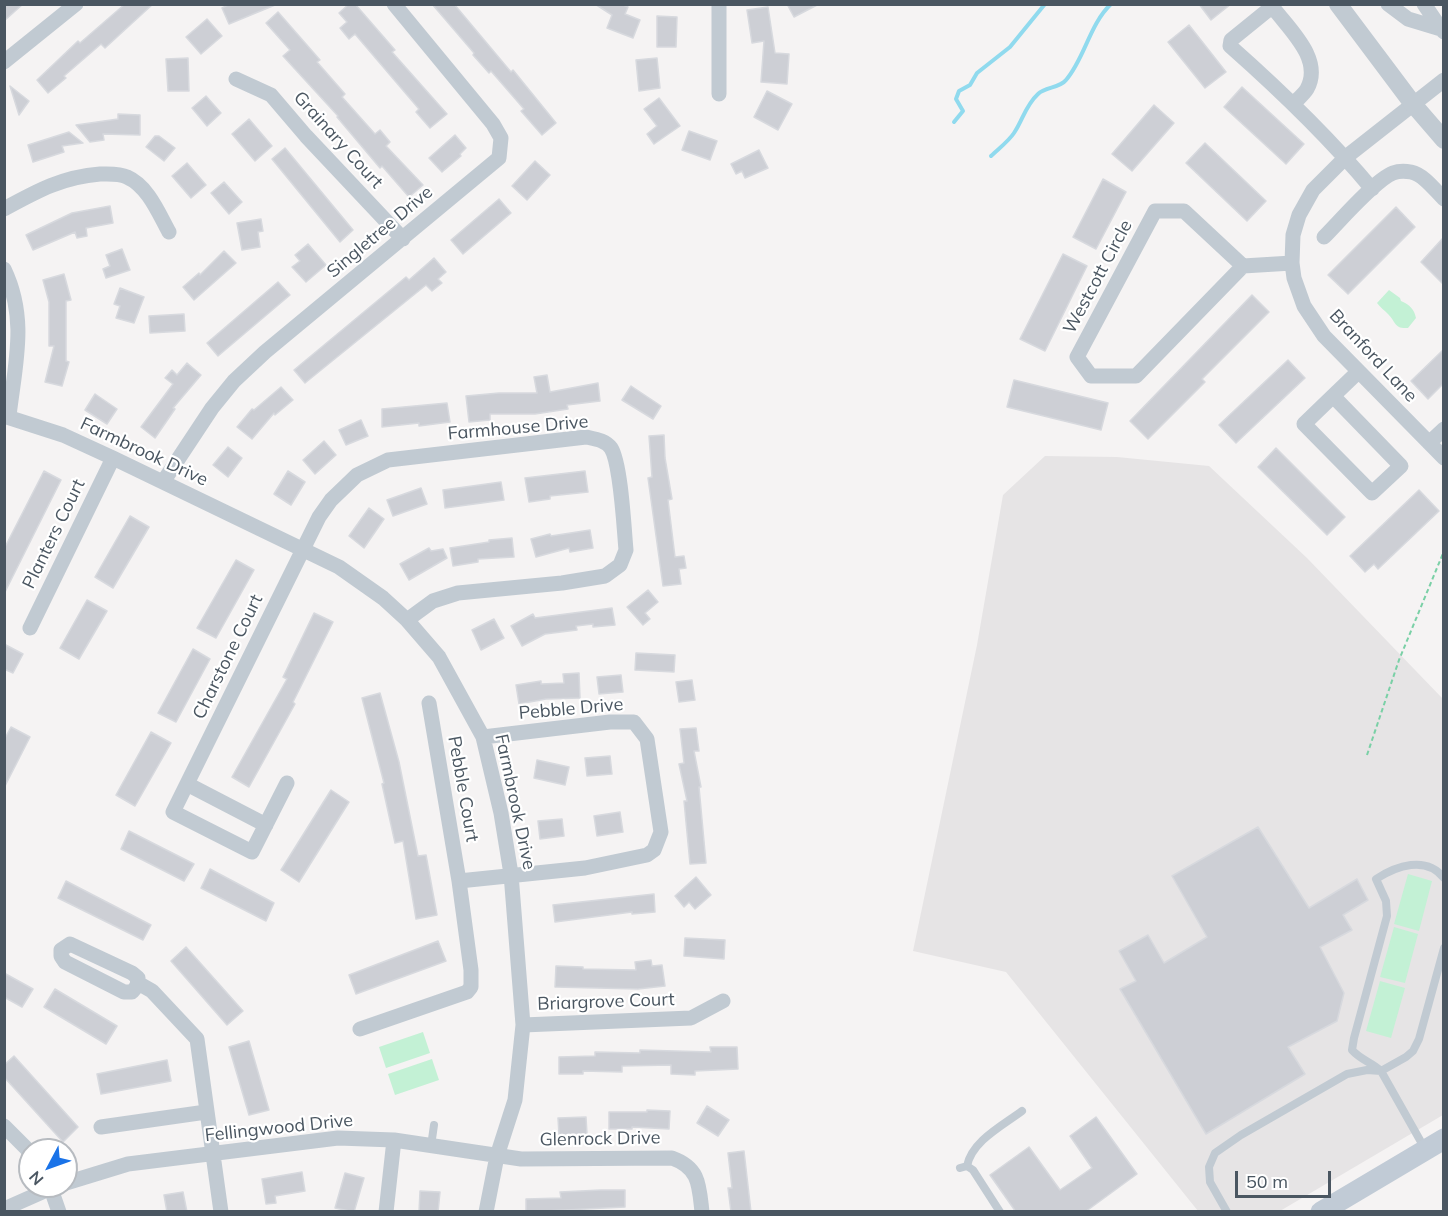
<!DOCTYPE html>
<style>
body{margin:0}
#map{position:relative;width:1448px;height:1216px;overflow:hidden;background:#f5f3f3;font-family:Mulish,sans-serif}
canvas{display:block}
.frame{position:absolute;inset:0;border:6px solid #4a5661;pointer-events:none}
.north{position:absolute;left:18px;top:1138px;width:60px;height:60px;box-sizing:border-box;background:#fff;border:2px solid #b7bbc0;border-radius:50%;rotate:229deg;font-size:16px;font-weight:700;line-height:24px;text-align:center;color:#4a5661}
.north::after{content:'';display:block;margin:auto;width:21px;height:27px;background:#1a73e8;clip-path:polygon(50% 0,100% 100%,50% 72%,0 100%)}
.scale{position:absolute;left:1235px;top:1171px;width:96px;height:27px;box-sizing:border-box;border:3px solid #4a5661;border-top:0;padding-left:8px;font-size:18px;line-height:21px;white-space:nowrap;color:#4a5661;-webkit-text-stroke:4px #fff;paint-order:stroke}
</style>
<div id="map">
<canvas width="1448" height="1216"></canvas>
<div class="frame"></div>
<div class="north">N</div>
<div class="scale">50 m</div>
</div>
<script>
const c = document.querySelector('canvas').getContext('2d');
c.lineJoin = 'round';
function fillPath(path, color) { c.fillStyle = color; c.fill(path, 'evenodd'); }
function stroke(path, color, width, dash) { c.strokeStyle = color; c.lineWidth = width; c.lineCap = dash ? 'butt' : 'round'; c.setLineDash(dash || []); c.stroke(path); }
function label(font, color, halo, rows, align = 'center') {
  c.font = font + ' Mulish,sans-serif'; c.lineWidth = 4.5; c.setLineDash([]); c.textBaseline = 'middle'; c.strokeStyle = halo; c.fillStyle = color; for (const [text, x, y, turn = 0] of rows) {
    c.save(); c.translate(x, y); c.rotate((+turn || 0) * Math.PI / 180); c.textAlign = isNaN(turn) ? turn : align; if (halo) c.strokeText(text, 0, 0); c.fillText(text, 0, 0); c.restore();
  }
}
fillPath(new Path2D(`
 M1045,456L1117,457L1209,466L1307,558L1443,699V1115L1280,1211H1198L1006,972L913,951L977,645L1003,495Z`), '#e6e4e5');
fillPath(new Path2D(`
 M1389,290L1400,298L1401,301C1410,305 1414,309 1416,318L1408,328C1394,329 1396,322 1388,314C1385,311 1380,307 1377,303Z
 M1408,874L1432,881L1419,931L1394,924Z
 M1394,927L1418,934L1405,983L1380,977Z
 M1380,981L1405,988L1391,1038L1366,1031Z
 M423,1032L430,1053L386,1068L379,1047Z
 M432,1059L439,1080L395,1095L388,1074Z`), '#c3f1d5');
stroke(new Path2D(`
 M954,122L963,111L956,99L959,91L970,85L977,73L1010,47L1045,4
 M991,156C998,149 1008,142 1014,133C1023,120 1025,106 1038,94C1045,87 1060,88 1066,80C1085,58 1089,25 1111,4`), '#90daee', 4);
const building = new Path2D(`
 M4,4H23L4,21Z
 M125,4H153L105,48L101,44L64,76L66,78L48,93L37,80L78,41L80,43Z
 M230,4H275V5L229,24L222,8Z
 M349,4H355L395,50L392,52L447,114L430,128L416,112L419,109L355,34L349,39L340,28L347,22L339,13Z
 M432,4H454L511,72L513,70L556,123L542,135L521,111L524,109L491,71L489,73L473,55L474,53Z
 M595,4H621L628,7L625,14L640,20L633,38L607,28L612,15Z
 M787,4H819L794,17Z
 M1199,4H1231L1211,20Z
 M768,7L775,53L789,54L787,84L761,82L764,41L752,43L747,10Z
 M278,12L320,60L317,62L345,94L342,97L375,134L380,130L390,142L386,146L423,185L409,197L382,166L380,168L337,117L338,116L283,56L290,50L266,23Z
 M657,16L677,17L676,47H657Z
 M207,19L222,36L201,54L186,37Z
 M1189,25L1226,72L1205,88L1168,42Z
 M188,58L189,91H168L166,59Z
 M657,58L660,88L639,91L636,60Z
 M10,86L29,101L19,115Z
 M1242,87L1304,144L1286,164L1224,107Z
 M767,91L792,104L778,130L754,117Z
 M206,96L221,113L207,126L192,108Z
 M659,98L680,126L654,144L647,134L657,126L644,109Z
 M1154,105L1174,123L1132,171L1112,154Z
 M118,114L140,115V135L103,134L104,140L90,142L76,125L118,119Z
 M249,119L272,146L255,161L232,134Z
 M689,131L717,141L710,160L682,150Z
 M69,132L83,143L62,146L64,152L33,162L28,145Z
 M455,135L466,148L460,154L461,156L442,172L429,158Z
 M155,136H159L175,148L164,161L146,147Z
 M1205,143L1266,201L1247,221L1186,163Z
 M285,148L353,230L340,242L272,159Z
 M759,150L768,168L745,178L742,171L736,174L731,164Z
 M535,161L550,175L527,200L512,186Z
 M187,163L206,185L191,198L172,176Z
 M1103,179L1126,192L1096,249L1073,237Z
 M224,182L242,202L229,214L211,193Z
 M499,199L511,213L463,254L451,240Z
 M110,206L113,223L86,228L87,236L77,238L75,232L33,250L26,235L72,213Z
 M1396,207L1415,227L1348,294L1328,275Z
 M261,219L263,231L258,232L260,247L242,250L237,223Z
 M1443,238V284L1421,262Z
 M308,244L326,265L306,282L292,267L300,261L295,255Z
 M122,249L130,270L106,278L103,269L110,266L106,255Z
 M224,251L236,263L194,300L183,287L199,273L200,275Z
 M1063,254L1087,266L1045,351L1020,339Z
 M434,258L446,272L438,279L442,283L432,291L426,285L305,383L294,370L406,277L409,280Z
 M64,274L71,300L66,301V361L69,362L62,386L45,382L54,346H49V302L43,280Z
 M278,282L290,295L218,356L207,343Z
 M120,288L144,297L134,323L116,318L120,306L114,304Z
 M1252,295L1269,312L1202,379L1205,382L1148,439L1130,421Z
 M184,314L185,331L150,333L149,316Z
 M1443,350V384L1428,399L1411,381Z
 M1288,360L1305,378L1236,443L1219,425Z
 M187,363L201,375L173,408L175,409L155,438L141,427L173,384L165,378L172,370L177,375Z
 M547,375L550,392L598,383L600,401L567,405L568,409L535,414H490V420L469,422L466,396L499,393H537L534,377Z
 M1014,380L1108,403L1101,430L1007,407Z
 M631,386L661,406L653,419L622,400Z
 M281,387L293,400L275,415L274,413L252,439L237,427L252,409L254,410Z
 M95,394L117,409L107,424L85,410Z
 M447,403L450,422L419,426V423L382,427V409Z
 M361,420L368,436L346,445L339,430Z
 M664,435L665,458L672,499L668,500L675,557L684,556L686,568L679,569L681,584L663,586L648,478L652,477L649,436Z
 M324,441L336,455L315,474L303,460Z
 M228,447L242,458L228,477L213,465Z
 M1276,448L1345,517L1327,535L1258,467Z
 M44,471L61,480L4,594V549Z
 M288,471L305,482L291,505L274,494Z
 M585,471L588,492L550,496V499L529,502L525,478Z
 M501,482L504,500L445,508L443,490Z
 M421,488L427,504L393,516L387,500Z
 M1419,490L1439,511L1378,569L1374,564L1365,572L1350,556Z
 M369,508L384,519L364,548L349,536Z
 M130,516L149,527L113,588L95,577Z
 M590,530L593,548L570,552L569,548L536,557L531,539L550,534L551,536Z
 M512,538L514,557L478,559V562L453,566L450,548L489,542V540Z
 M429,548L431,551L443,549L447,558L409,580L400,564Z
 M236,560L254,570L216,638L197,628Z
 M648,590L658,602L645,613L650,619L643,625L627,607Z
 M87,600L107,611L79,659L60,648Z
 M612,608L615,625L593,627V624L576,626L577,630L545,634L522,646L511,626L533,614L535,618Z
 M314,613L333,622L293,702L295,704L249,787L232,777L287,679L283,677Z
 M494,619L504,638L481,650L472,630Z
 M4,644L23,654L13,673L4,669Z
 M193,649L210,659L176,722L158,713Z
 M636,653L675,655L674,672L635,670Z
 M579,673L580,698L546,699L519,704L516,685L541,681V684L564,683L563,674Z
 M621,675L623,692L599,694L597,677Z
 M692,680L695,700L679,702L676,682Z
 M380,693L399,762L418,856L426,855L437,915L416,919L403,841L395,843L382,784L384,783L362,698Z
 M11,727L30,737L4,788V740Z
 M696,728L699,751H694L701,787H699L706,863L690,864L684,801H687L679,764L684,763L680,729Z
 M151,732L171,743L135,806L116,795Z
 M610,756L612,774L587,776L585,758Z
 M537,760L569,767L565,785L534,778Z
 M331,790L349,802L299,882L281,870Z
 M620,812L623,832L597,836L594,816Z
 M562,819L564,836L540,839L538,821Z
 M1258,827L1309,908L1357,879L1368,900L1343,915L1352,930L1320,947L1344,993L1337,1021L1288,1047L1305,1074L1206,1134L1120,989L1136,981L1119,951L1148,935L1164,963L1207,937L1172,876Z
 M129,831L194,864L184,881L121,849Z
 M210,869L274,903L266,921L201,888Z
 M696,877L711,895L695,909L689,902L684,907L675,896Z
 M66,881L151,925L143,940L58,898Z
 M654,894L655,912L632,914V912L555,922L553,905Z
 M685,938L725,940L724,959L684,956Z
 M438,941L446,961L356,994L349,975Z
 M186,947L243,1011L227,1025L171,961Z
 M651,960L652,966L662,965L665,986L638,989L555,987L556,966L583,967V969L636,970L635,962Z
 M4,973L33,989L22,1007L4,997Z
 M55,989L117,1026L106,1044L44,1007Z
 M249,1041L269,1110L249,1115L229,1047Z
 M710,1047H737L738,1069L695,1071V1075L671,1074V1065L622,1066V1072L583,1071V1074H559V1057L595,1056V1052L640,1053V1050L711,1052Z
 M14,1056L78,1127L63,1142L4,1077V1065Z
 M167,1060L171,1081L101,1094L97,1074Z
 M707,1106L729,1120L718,1136L697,1123Z
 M647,1110L670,1111L669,1129L632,1127V1129H609V1112H647Z
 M586,1117L587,1134L559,1135L558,1118Z
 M1096,1117L1137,1174L1085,1212H1016L990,1175L1029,1147L1060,1190L1092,1168L1070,1136Z
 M744,1151L751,1212H731L728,1188H732L728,1153Z
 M302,1172L305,1191L275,1196L276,1203L266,1204L262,1179Z
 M345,1173L364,1178L354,1212L335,1208Z
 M601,1190H625V1207L526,1212V1199L561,1198L560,1192Z
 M420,1191L440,1192L438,1212H419Z
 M183,1192L187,1212H167L164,1195Z`);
fillPath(building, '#cdcfd5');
stroke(building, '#d7d9de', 1.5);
stroke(new Path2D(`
 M1367,755L1399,660L1444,551`), '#7ad0a6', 2, [4.5, 3]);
stroke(new Path2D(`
 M1444,878C1426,855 1396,866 1376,879L1386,901L1387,916L1354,1038L1352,1050C1361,1060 1371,1062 1381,1071L1406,1057L1413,1051L1419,1039L1444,948
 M431,1146L434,1125
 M967,1166C972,1141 1002,1126 1022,1111
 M960,1168L967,1166L973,1170L1000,1212
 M1227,1212L1210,1182L1209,1167L1215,1153L1241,1135L1347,1074L1367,1070L1381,1071L1425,1149`), '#c1cad2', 8);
stroke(new Path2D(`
 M1388,4L1408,19L1441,29L1444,32
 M1424,4L1441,29
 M4,62L76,4
 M236,79L271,95L306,136L403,239
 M1444,80L1346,157L1313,190L1299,215L1293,235L1292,263L1294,278L1304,306L1324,336L1444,458
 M719,94V4
 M1294,103C1298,99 1304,94 1307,89C1323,60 1291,31 1275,10H1268L1231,40L1230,46C1282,92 1328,136 1372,189
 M4,209C37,191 62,177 100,174C108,174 119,173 127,177C148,186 159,214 169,232
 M1155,211H1184L1243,266L1136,376H1091L1077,357Z
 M1324,237C1339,222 1375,180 1393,173C1398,171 1406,171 1411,172C1424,175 1434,189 1444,199
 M1243,266L1292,263
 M4,269C28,319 15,364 9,416
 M1333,396L1304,424L1372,493L1401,466L1333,396L1358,372
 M4,416L63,435L113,458L339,567L383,598L407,620L439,657L483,737L501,813L511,874L523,1025L515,1100L497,1156L486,1212
 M1429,443L1444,429
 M163,482L212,408L234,381L265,352L499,158L501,138L493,124L394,4
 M30,628L113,458
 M287,783L252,852L173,812L319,517L331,500L357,475L388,460L586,437C595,439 605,440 611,448C621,464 624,529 626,550L620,565L605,576L562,583L458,593L433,601L407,620
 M187,784L266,825
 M459,881L585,868L647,855L654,850L661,832L647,739L634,722H610L483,737
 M70,944L132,973L138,978L137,986L132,992H124L65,962L61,956V950Z
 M138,983L152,991L197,1039L221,1212
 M523,1025L691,1018L723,1001
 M360,1029L467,992L471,987V970L459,881L429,703
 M4,1126L30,1152
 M101,1127L206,1112
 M66,1183L128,1164L338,1138L394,1140L521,1159L672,1158C700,1168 699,1186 702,1212
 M50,1186L59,1212
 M4,1209L56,1186
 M386,1212L394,1140`), '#c1cad2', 15);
stroke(new Path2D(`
 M1338,4L1413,104L1444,140`), '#c1cad2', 18);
stroke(new Path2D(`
 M1321,1212L1444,1139`), '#c1cbd6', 21);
label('18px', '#4a5661', '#fff', [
 ["Grainary Court",338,140,48],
 ["Singletree Drive",380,232,-40],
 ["Westcott Circle",1098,277,-62],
 ["Branford Lane",1373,356,47],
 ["Farmhouse Drive",518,428,-5],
 ["Farmbrook Drive",144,452,25],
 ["Planters Court",54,534,-64],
 ["Charstone Court",228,657,-64],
 ["Pebble Drive",571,709,-5],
 ["Pebble Court",463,789,80],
 ["Farmbrook Drive",515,802,78],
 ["Briargrove Court",606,1002,-2],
 ["Fellingwood Drive",279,1128,-6],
 ["Glenrock Drive",600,1139,-1]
]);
</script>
